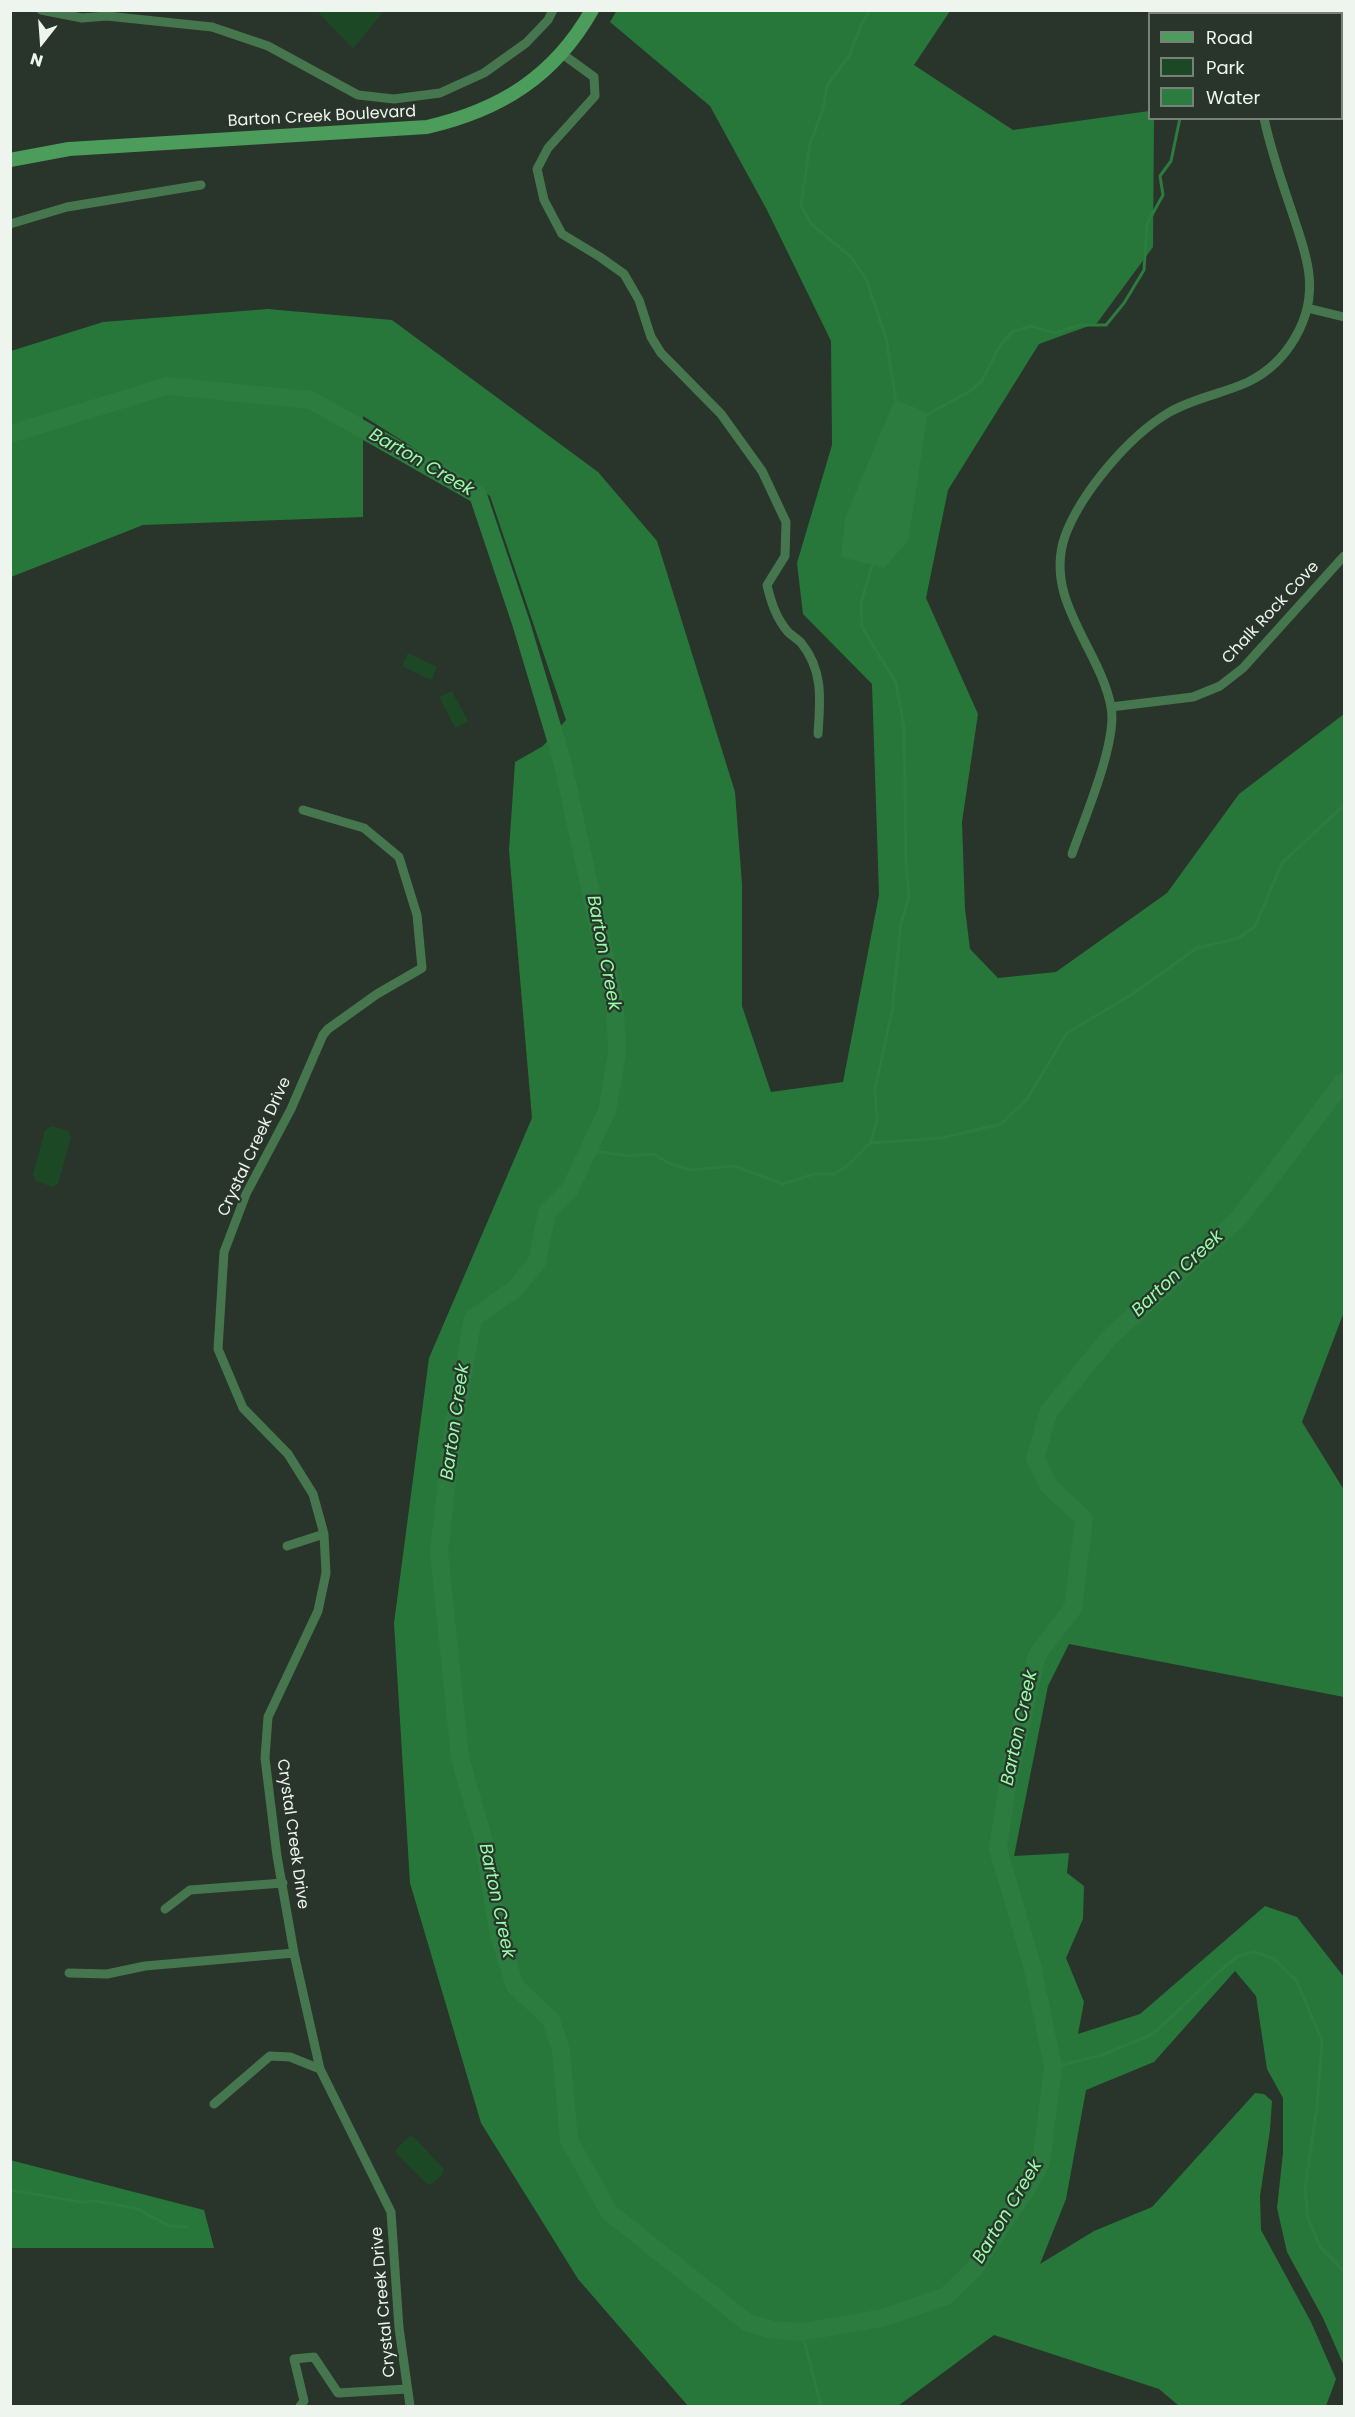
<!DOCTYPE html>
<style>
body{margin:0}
#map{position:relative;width:1355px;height:2417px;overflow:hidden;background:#29342a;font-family:Poppins,sans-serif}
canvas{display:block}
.frame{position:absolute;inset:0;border:12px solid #edf5ee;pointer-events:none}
.legend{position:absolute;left:1148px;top:12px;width:195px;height:108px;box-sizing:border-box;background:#29342a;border:2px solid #778178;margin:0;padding:8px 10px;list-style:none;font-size:18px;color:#edf5ee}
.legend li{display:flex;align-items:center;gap:12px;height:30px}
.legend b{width:30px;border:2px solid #778178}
.north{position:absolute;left:12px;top:12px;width:60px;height:60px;-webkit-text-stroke:4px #29342a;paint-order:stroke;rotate:197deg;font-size:16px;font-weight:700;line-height:24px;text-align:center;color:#edf5ee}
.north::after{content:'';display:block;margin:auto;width:21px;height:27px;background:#edf5ee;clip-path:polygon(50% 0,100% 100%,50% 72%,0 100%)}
</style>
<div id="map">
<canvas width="1355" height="2417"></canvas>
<div class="frame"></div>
<ul class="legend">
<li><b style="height:8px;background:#4c9c5c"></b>Road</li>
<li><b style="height:16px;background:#1d4826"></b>Park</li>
<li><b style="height:16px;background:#2c7b3f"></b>Water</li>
</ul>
<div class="north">N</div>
</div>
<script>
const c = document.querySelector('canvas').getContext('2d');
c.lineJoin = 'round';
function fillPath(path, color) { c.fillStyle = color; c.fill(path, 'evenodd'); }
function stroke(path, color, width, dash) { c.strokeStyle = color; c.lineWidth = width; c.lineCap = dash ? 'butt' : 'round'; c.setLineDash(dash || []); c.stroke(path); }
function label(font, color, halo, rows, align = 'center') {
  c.font = font + ' Poppins,sans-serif'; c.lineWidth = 4.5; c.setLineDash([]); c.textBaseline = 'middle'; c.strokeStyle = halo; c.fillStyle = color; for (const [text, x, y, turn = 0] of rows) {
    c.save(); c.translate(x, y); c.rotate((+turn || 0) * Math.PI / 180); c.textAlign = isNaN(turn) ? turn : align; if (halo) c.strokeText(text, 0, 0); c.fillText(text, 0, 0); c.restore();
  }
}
fillPath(new Path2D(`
 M317,11H384L353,49Z
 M408,653L437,667L431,680L402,666Z
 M452,691L468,721L455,728L439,697Z
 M52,1126L68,1131L71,1137L58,1184L52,1187L36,1181L33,1174L45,1130Z
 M410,2136L414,2137L444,2169L443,2174L432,2184H427L396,2153V2149Z`), '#1d4826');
fillPath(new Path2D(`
 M617,10L950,11L914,65L1013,130L1149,111L1150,118L1154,119L1153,247L1097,323L1039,344L948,490L926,598L978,714L962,822L965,909L970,949L998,978L1056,972L1167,893L1239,794L1344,714V1312L1302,1422L1344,1490V1697L1069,1644L1048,1686L1014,1856L1069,1853L1067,1873L1084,1886L1083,1919L1066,1958L1084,2002L1078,2034L1140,2014L1265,1906L1297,1917L1344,1977V2366L1323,2318L1287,2252L1277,2208L1283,2153V2098L1267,2069L1256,1996L1235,1971L1154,2062L1086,2090L1066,2199L1040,2264L1094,2231L1152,2207L1255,2093L1264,2094L1272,2101L1270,2130L1260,2196L1261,2230L1311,2322L1336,2379L1326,2406H1179L1159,2389L994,2335L898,2406H688L578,2279L481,2123L410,1883L394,1623L429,1358L532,1118L509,850L515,762L543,746L566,720L490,496L363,416V517L143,525L11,577V351L103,322L268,309L392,320L598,472L657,541L735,792L742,884V1006L771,1092L843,1082L879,895L872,684L803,614L797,563L832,445L831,341L767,210L710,106L610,22Z
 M10,2160L204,2210L214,2248H11Z`), '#27773b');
fillPath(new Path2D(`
 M895,399L928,413L908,541L884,568L841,557L845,518Z`), '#2c7b3f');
stroke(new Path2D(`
 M870,10L862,23L850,54L827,86L823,109L810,144L801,205L811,224L851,257L866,279L886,338L896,401
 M926,415L970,391L981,382L999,347L1012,332L1031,326L1054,333L1081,325H1106L1124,303L1144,270L1147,224L1163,195L1160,176L1171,161L1180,118
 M870,1143L877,1122L875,1089L892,1011L901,923L909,897L906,865L904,728L896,683L862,627L861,603L873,562
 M589,1150L628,1156L653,1154L671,1164L690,1170L734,1166L783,1184L814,1174H834L846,1167L870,1143L942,1138L1001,1124L1027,1099L1067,1033L1134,993L1197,948L1239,938L1255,926L1282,863L1344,805
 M1053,2067L1102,2055L1153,2034L1221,1970L1238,1956L1254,1952L1273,1958L1296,1980L1322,2040L1317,2107L1305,2189L1308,2218L1320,2247L1344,2271
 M10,2190L81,2202L95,2201L136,2208L169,2226L187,2227
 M802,2332L821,2406`), '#2c7b3f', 3);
stroke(new Path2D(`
 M10,434L167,386L311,400L478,495L521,623L562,760L615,1004L617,1054L607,1111L570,1189L547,1212L537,1262L515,1289L473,1318L453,1430L439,1551L460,1758L483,1838L499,1936L515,1986L551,2020L561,2051L569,2140L609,2212L748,2323L773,2330L802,2332L882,2318L946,2296L975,2268L989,2244L1024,2193L1041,2163L1053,2067L1032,1965L998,1849L1008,1782L1037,1655L1073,1608L1084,1519L1049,1486L1035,1458L1049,1411L1108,1339L1239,1218L1344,1081`), '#2c7b3f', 18);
stroke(new Path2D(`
 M41,10L82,18L107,16L212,27L268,46L358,95L394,99L440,93L484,73L526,43L548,20L553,10
 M1302,14L1304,10
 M561,53L594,77L595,96L548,148L537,169L544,200L562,234L600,257L624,274L639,300L651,337L661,353L721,414L762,471L786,522L785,556L767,585C771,602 776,618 788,632C792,636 798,639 802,644C824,672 820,701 818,734
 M10,224L67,207L201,185
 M1307,308L1344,317
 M1111,707L1193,697L1220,686L1243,668L1344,556
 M303,810L364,828L399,857L417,915L422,968L377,994L328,1029L323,1035L291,1109L246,1194L224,1252L218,1349L243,1408L288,1454L313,1494L324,1534L326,1573L318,1611L268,1717L265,1758L277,1856L294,1953L320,2069L391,2212L399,2328L410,2406
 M1072,854C1084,819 1118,741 1111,707C1100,648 1043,600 1065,536C1081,493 1128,437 1168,413C1193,398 1222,394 1248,382C1287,363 1314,319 1309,275C1307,255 1300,237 1294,218C1283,185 1271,152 1264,118
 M287,1546L324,1534
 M165,1909L190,1890L283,1883
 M69,1973L107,1974L145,1966L294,1953
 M214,2104L270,2056L290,2057L320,2069
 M300,2406L304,2401L294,2359L314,2357L338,2393L407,2389`), '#46764e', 9);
stroke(new Path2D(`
 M10,160L69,149L427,127C500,110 554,77 592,10`), '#4c9c5c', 14);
label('16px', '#edf5ee', '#29342a', [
 ["Barton Creek Boulevard",322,117,-3],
 ["Chalk Rock Cove",1271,613,-47],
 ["Crystal Creek Drive",255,1147,-65],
 ["Crystal Creek Drive",292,1834,82],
 ["Crystal Creek Drive",384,2302,-95]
]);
label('italic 18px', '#97fea9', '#29342a', [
 ["Barton Creek",421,463,30],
 ["Barton Creek",603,953,79],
 ["Barton Creek",1178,1274,-43],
 ["Barton Creek",456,1422,-82],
 ["Barton Creek",1020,1728,-78],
 ["Barton Creek",496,1901,78],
 ["Barton Creek",1008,2212,-59]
]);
</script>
